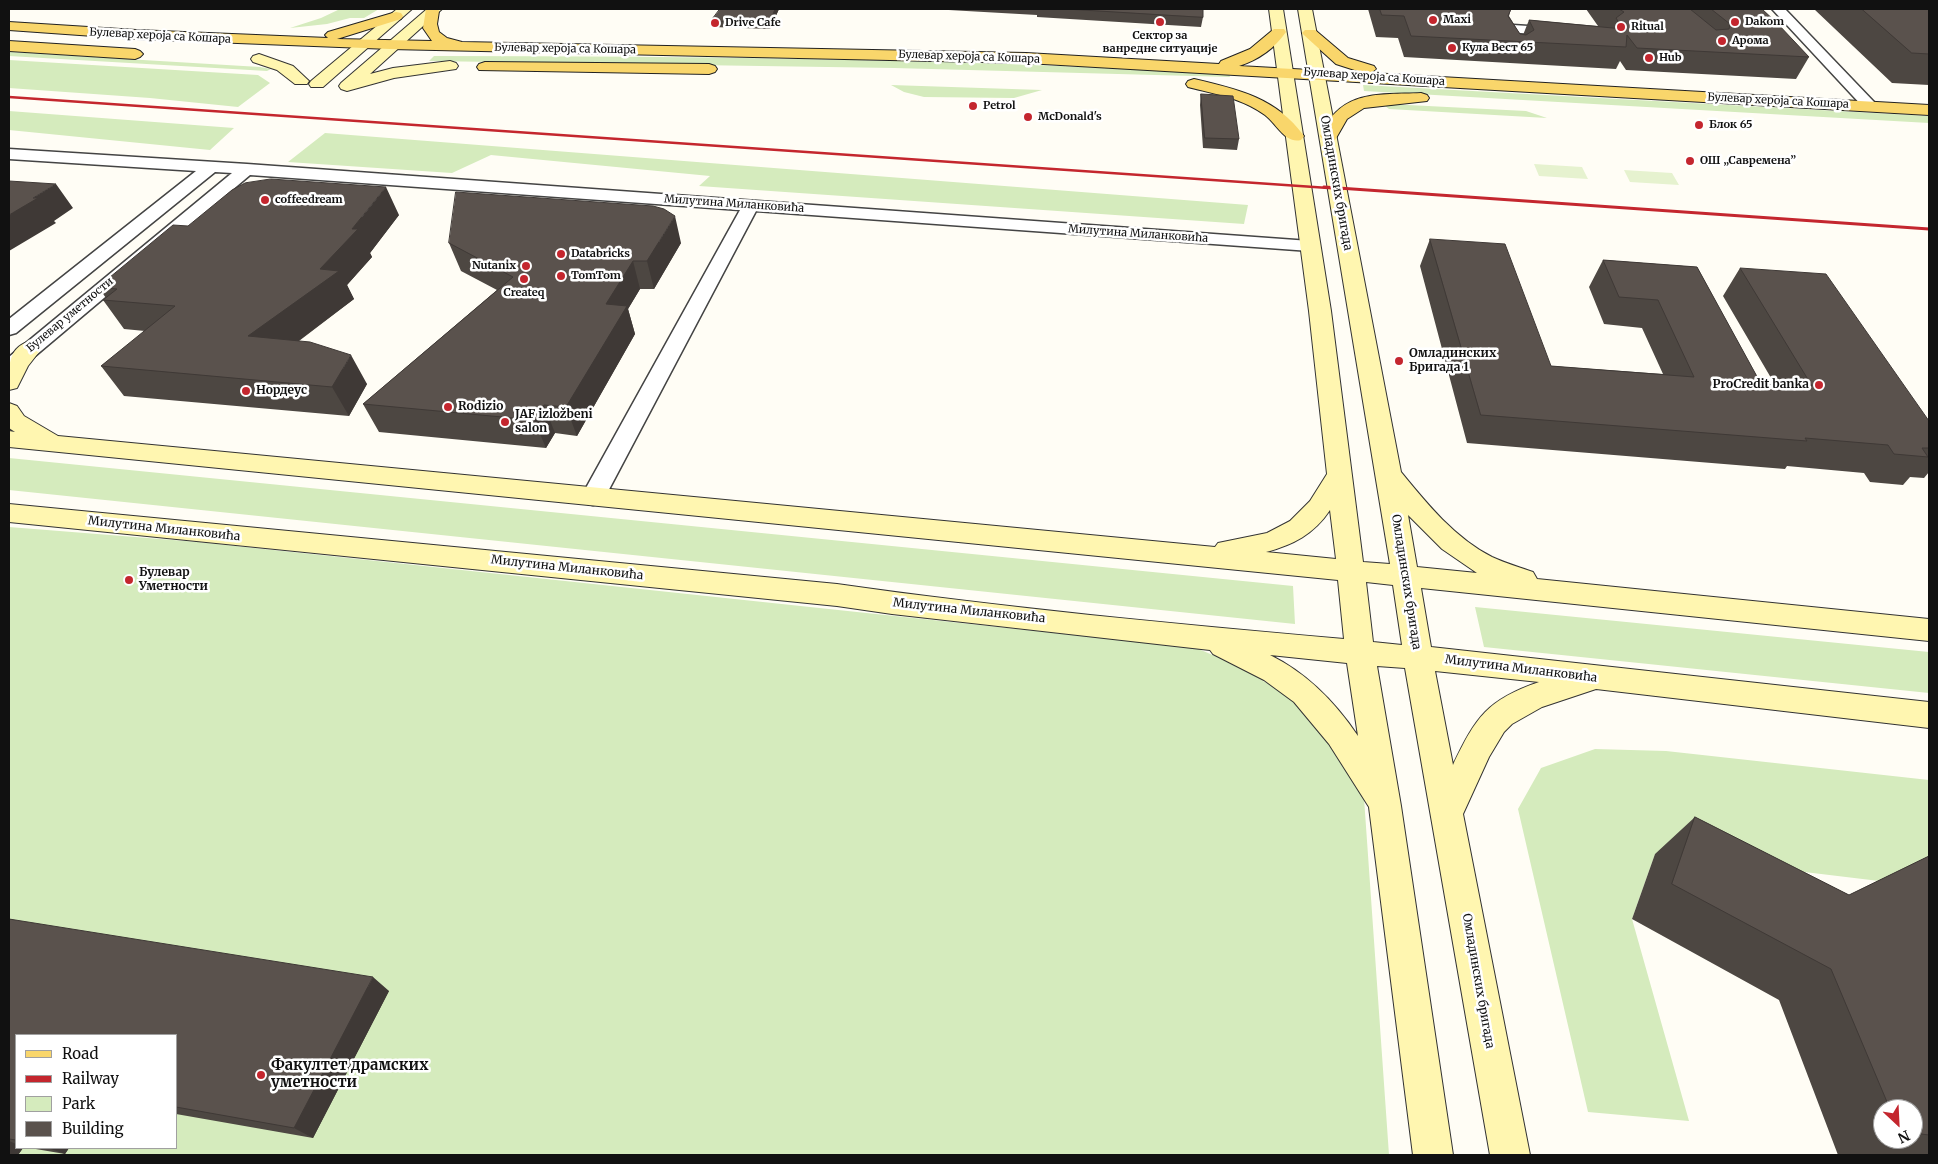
<!DOCTYPE html>
<meta charset="utf-8">
<style>
body{margin:0}
#map{position:relative;width:1938px;height:1164px;overflow:hidden;background:#fffdf5;font-family:Merriweather,serif}
canvas{display:block}
.frame{position:absolute;inset:0;border:10px solid #111;pointer-events:none}
.legend{position:absolute;left:15px;top:1034px;width:162px;height:115px;box-sizing:border-box;background:#fff;border:1px solid #a0a0a0;margin:0;padding:6px 9px;list-style:none;font-size:15px;color:#111}
.legend li{display:flex;align-items:center;gap:10px;height:25px}
.legend b{width:25px;border:1px solid #a0a0a0}
.north{position:absolute;left:1873px;top:1099px;width:50px;height:50px;box-sizing:border-box;background:#fff;border:1px solid #a0a0a0;border-radius:50%;rotate:155deg;font-size:14px;font-weight:700;line-height:20px;text-align:center;color:#111}
.north::after{content:'';display:block;margin:auto;width:18px;height:22px;background:#c4262e;clip-path:polygon(50% 0,100% 100%,50% 72%,0 100%)}
</style>
<div id="map">
<canvas width="1938" height="1164"></canvas>
<div class="frame"></div>
<ul class="legend">
<li><b style="height:6px;background:#f9d66b"></b>Road</li>
<li><b style="height:6px;background:#c4262e"></b>Railway</li>
<li><b style="height:14px;background:#d5ebbd"></b>Park</li>
<li><b style="height:14px;background:#5a524d"></b>Building</li>
</ul>
<div class="north">N</div>
</div>
<script>
const c = document.querySelector('canvas').getContext('2d');
c.lineJoin = 'round';
function fillPath(path, color) { c.fillStyle = color; c.fill(path, 'evenodd'); }
function stroke(path, color, width, dash) { c.strokeStyle = color; c.lineWidth = width; c.lineCap = dash ? 'butt' : 'round'; c.setLineDash(dash || []); c.stroke(path); }
function label(font, color, halo, rows, align = 'center') {
  c.font = font + ' Merriweather,serif'; c.lineWidth = 5; c.setLineDash([]); c.textBaseline = 'middle'; c.strokeStyle = halo; c.fillStyle = color; for (const [text, x, y, turn = 0] of rows) {
    c.save(); c.translate(x, y); c.rotate((+turn || 0) * Math.PI / 180); c.textAlign = isNaN(turn) ? turn : align; if (halo) c.strokeText(text, 0, 0); c.fillText(text, 0, 0); c.restore();
  }
}
fillPath(new Path2D(`
 M340,9H379L364,18H350L327,24L290,28L321,18Z
 M9,52L260,67L271,69L267,71L9,56Z
 M434,56C699,56 964,59 1229,74L1230,77L894,68L429,61Z
 M9,60L258,75L270,83L238,107L150,98L9,88Z
 M891,85L1042,90L1014,98L924,97L904,92Z
 M1363,85L1929,116V123L1364,91Z
 M1384,105H1408L1526,111L1547,118L1389,109Z
 M9,111L234,128L210,150L9,130Z
 M325,133L1248,205L1244,224L699,186L710,176L491,155L452,173L288,162Z
 M9,458L1293,586L1295,624L9,490Z
 M9,527L198,542L1196,648L1239,666L1306,707L1364,798L1389,1155H9ZM16,1035H176V1148H16Z
 M1475,607L1929,652V693L1484,647Z
 M1595,749L1666,751L1929,780V887L1655,854L1632,919L1689,1121L1588,1112L1518,809L1541,768Z`), '#d5ebbd');
fillPath(new Path2D(`
 M1534,164L1582,167L1588,179L1539,176Z
 M1624,170L1672,173L1679,185L1630,182Z`), '#e6f2cf');
const street = new Path2D(`
 M1772,9H1785L1875,103L1878,106L1875,109H1865Z
 M1513,25L1559,28L1566,32L1559,36L1508,32L1506,29L1508,26Z
 M9,149L247,164L1310,241L1316,242L1319,246L1316,250L1310,251L756,211L605,497L601,503L593,505L585,503L581,497L740,210L250,175L16,372L9,373V357L232,173L215,172L16,333L9,335V319L196,171L9,159Z`);
const secondary = new Path2D(`
 M397,9H412L323,87H311L309,84L311,81Z
 M427,9H442L370,74L393,68L450,61L456,63L458,66L456,69L394,78L347,91L341,89L339,86L341,83Z
 M1269,9H1283L1331,311L1363,562L1390,564L1298,9H1312L1401,472C1427,504 1455,538 1492,557C1505,563 1519,567 1533,572L1537,579L1929,619V641L1421,588L1431,647L1929,702V728L1596,689L1542,707L1512,724L1504,732L1489,757L1463,814L1530,1155H1490L1405,668L1377,666L1401,806L1453,1155H1413L1369,807L1329,744L1294,702L1264,680L1213,654L1210,650L892,614L837,606L9,522V504L837,584C1005,608 1175,624 1344,639L1338,580L9,447V431L15,432L9,428V403L17,406L24,416L58,436L1215,547L1218,543L1267,533L1290,521L1310,501L1327,474L1309,311ZM1330,510L1336,559L1266,552C1293,545 1314,534 1330,510ZM1408,515L1442,549L1477,573L1417,567ZM1366,582L1393,585L1402,645L1373,642ZM1270,655L1347,663L1358,736C1335,702 1308,674 1270,655ZM1435,671L1539,682C1487,700 1476,717 1453,765Z
 M259,54L293,66L309,81L307,84H295L277,70L253,62L251,59L253,56Z
 M31,341L39,343L42,348L28,366L17,388L9,390C9,370 6,347 31,341Z`);
const primary = new Path2D(`
 M426,9H438L439,11L437,24L439,32L447,38L462,42L1026,53L1219,64L1221,61L1250,49L1274,29H1284L1286,32C1275,48 1258,60 1239,66L1364,73L1336,64L1305,36L1302,33L1305,30H1315L1348,58L1374,66L1376,69L1371,73L1929,105V115L1026,63L390,49L136,39L9,30V22L136,30L328,38L325,35L328,32L396,12L401,13L403,16L401,19L337,39L432,41L423,28Z
 M9,41L135,49L140,51L143,54L140,57L135,59L9,51Z
 M485,62L709,64L715,66L717,69L715,72L709,74L479,70L477,67L479,64Z
 M1194,79C1237,89 1277,98 1304,136L1301,140C1285,144 1277,124 1265,115C1242,98 1215,94 1188,87L1186,84L1188,81Z
 M1421,93L1427,95L1429,98L1427,101L1364,108L1347,119L1335,140L1329,141L1323,140L1320,136C1341,89 1378,95 1421,93Z`);
stroke(street, '#444', 3);
stroke(secondary, '#333', 2);
stroke(primary, '#222', 2);
fillPath(street, '#fff');
fillPath(secondary, '#fff6b0');
fillPath(primary, '#f9d66b');
stroke(new Path2D(`
 M9,97L1343,189`), '#c4262e', 2.5);
stroke(new Path2D(`
 M1324,187L1929,229`), '#c4262e', 3);
fillPath(new Path2D(`
 M779,9L770,29L713,27L711,21Z
 M931,9H1203V17L1201,27L1037,17V15Z
 M1368,9H1511L1509,16L1520,34L1523,35L1529,20L1598,26L1586,9H1762L1809,57L1796,79L1626,70L1620,61L1616,69L1404,57L1398,38L1376,37Z
 M1814,9H1929V85L1892,83Z
 M1201,94L1239,139L1237,150L1203,148L1200,105Z
 M399,215L370,253L372,257L347,285L354,299L299,341L367,384L349,416L124,396L101,366L145,331L124,329L103,300L106,298L98,287L188,226Z
 M1430,239L1551,366L1663,374L1642,328L1604,324L1589,287L1603,260L1697,267L1760,382L1774,383L1723,296L1740,268L1929,421V472L1924,478L1910,477L1903,485L1870,482L1864,473L1787,466L1785,469L1467,443L1420,266Z
 M449,243H681L654,289H640L628,309L635,334L577,436L555,433L546,448L379,432L363,404L497,290L461,271Z
 M1695,817L1849,895L1929,856V1155H1838L1779,1000L1632,919L1655,854ZM1883,1109H1913V1139H1883Z
 M9,919L389,991L313,1138L176,1114V1035H16V1148H23L18,1155H9Z
 M30,1148H69L65,1154Z`), '#4d4742');
fillPath(new Path2D(`
 M775,9H779L770,29V22Z
 M56,184L73,208L54,221L56,223L9,251V215L33,198Z
 M386,187L399,215L370,253L372,257L347,285L354,299L266,365L248,336L320,269Z
 M675,216L681,243L654,289L647,261Z
 M633,261L640,289L628,309L635,334L577,436L566,407L606,304Z
 M351,355L367,384L349,416L332,387Z
 M544,405L555,433L546,448L534,420Z
 M373,977L389,991L313,1138L294,1128Z
 M9,1141L16,1144V1148H23L18,1155H9Z
 M48,1148H69L65,1154Z`), '#3f3936');
const building = new Path2D(`
 M720,9H775L770,22L711,21Z
 M1066,9H1203V17Z
 M1380,9H1511L1508,16L1520,34L1526,35L1534,30L1529,20L1623,29L1616,18L1624,12L1619,9H1690L1716,30L1729,29L1730,24L1711,9H1762L1777,23L1809,57L1637,48L1627,35L1626,47L1411,36L1404,16L1382,15Z
 M1862,9H1929V54L1912,53Z
 M1201,94L1233,96L1239,139L1205,138Z
 M271,179L386,187L352,229H358L320,269L339,271L248,336L310,342L351,355L332,387L101,366L175,306L103,300L117,289L98,287L173,225L188,226L232,190L245,183Z
 M9,181L56,184L33,198H38L9,215Z
 M456,192L653,206L664,209L675,216L647,261H633L606,304L627,306L566,407L544,405L534,420L363,404L513,277L449,243Z
 M1430,239L1505,244L1551,366L1694,377L1658,300L1619,297L1603,260L1697,267L1760,382L1812,386L1740,268L1826,274L1929,421V448H1922L1928,457L1894,454L1888,445L1805,438L1807,441L1481,415Z
 M1695,817L1849,895L1929,856V1135L1913,1133V1109H1890L1831,969L1672,884Z
 M9,919L373,977L294,1128L176,1107V1035H16V1140L9,1139Z`);
fillPath(building, '#5a524d');
stroke(building, '#3f3936', 1);
for (const [x, y, r, color] of [
 [1433,20,5,"#c4262e"],
 [1160,22,5,"#c4262e"],
 [1735,22,5,"#c4262e"],
 [715,23,5,"#c4262e"],
 [1621,27,5,"#c4262e"],
 [1722,41,5,"#c4262e"],
 [1452,48,5,"#c4262e"],
 [1649,58,5,"#c4262e"],
 [973,106,5,"#c4262e"],
 [1028,117,5,"#c4262e"],
 [1699,125,5,"#c4262e"],
 [1690,161,5,"#c4262e"],
 [265,200,5,"#c4262e"],
 [561,254,5,"#c4262e"],
 [526,266,5,"#c4262e"],
 [561,276,5,"#c4262e"],
 [524,279,5,"#c4262e"],
 [1399,361,5,"#c4262e"],
 [1819,385,5,"#c4262e"],
 [246,391,5,"#c4262e"],
 [448,407,5,"#c4262e"],
 [505,422,5,"#c4262e"],
 [129,580,5,"#c4262e"],
 [261,1075,5,"#c4262e"]
]) { const dot = new Path2D(); dot.arc(x, y, r, 0, 2 * Math.PI); c.fillStyle = color; c.fill(dot); stroke(dot, '#fff', 2); }
label('bold 11px', '#111', '#fff', [
 ["Maxi",1443,20],
 ["Dakom",1745,22],
 ["Drive Cafe",725,23],
 ["Ritual",1631,27],
 ["Сектор за",1160,36,"center"],
 ["ванредне ситуације",1160,49,"center"],
 ["Арома",1732,41],
 ["Кула Вест 65",1462,48],
 ["Hub",1659,58],
 ["Petrol",983,106],
 ["McDonald's",1038,117],
 ["Блок 65",1709,125],
 ["ОШ „Савремена”",1700,161],
 ["coffeedream",275,200],
 ["Databricks",571,254],
 ["Nutanix",516,266,"right"],
 ["TomTom",571,276],
 ["Createq",524,293,"center"]
], 'left');
label('11px', '#111', '#fff', [
 ["Булевар хероја са Кошара",160,36,3],
 ["Булевар хероја са Кошара",565,49,1],
 ["Булевар хероја са Кошара",969,57,2],
 ["Булевар хероја са Кошара",1374,77,4],
 ["Булевар хероја са Кошара",1778,101,3],
 ["Милутина Миланковића",734,204,4],
 ["Милутина Миланковића",1138,234,4],
 ["Булевар уметности",70,315,-40]
]);
label('12px', '#111', '#fff', [
 ["Омладинских бригада",1336,183,80],
 ["Милутина Миланковића",164,529,6],
 ["Милутина Миланковића",567,568,6],
 ["Омладинских бригада",1406,582,81],
 ["Милутина Миланковића",969,611,6],
 ["Милутина Миланковића",1521,669,7],
 ["Омладинских бригада",1478,981,80]
]);
label('bold 12px', '#111', '#fff', [
 ["Омладинских",1409,354],
 ["Бригада 1",1409,368],
 ["ProCredit banka",1809,385,"right"],
 ["Нордеус",256,391],
 ["Rodizio",458,407],
 ["JAF izložbeni",515,415],
 ["salon",515,429],
 ["Булевар",139,573],
 ["Уметности",139,587]
], 'left');
label('bold 15px', '#111', '#fff', [
 ["Факултет драмских",271,1066],
 ["уметности",271,1083]
], 'left');
</script>
